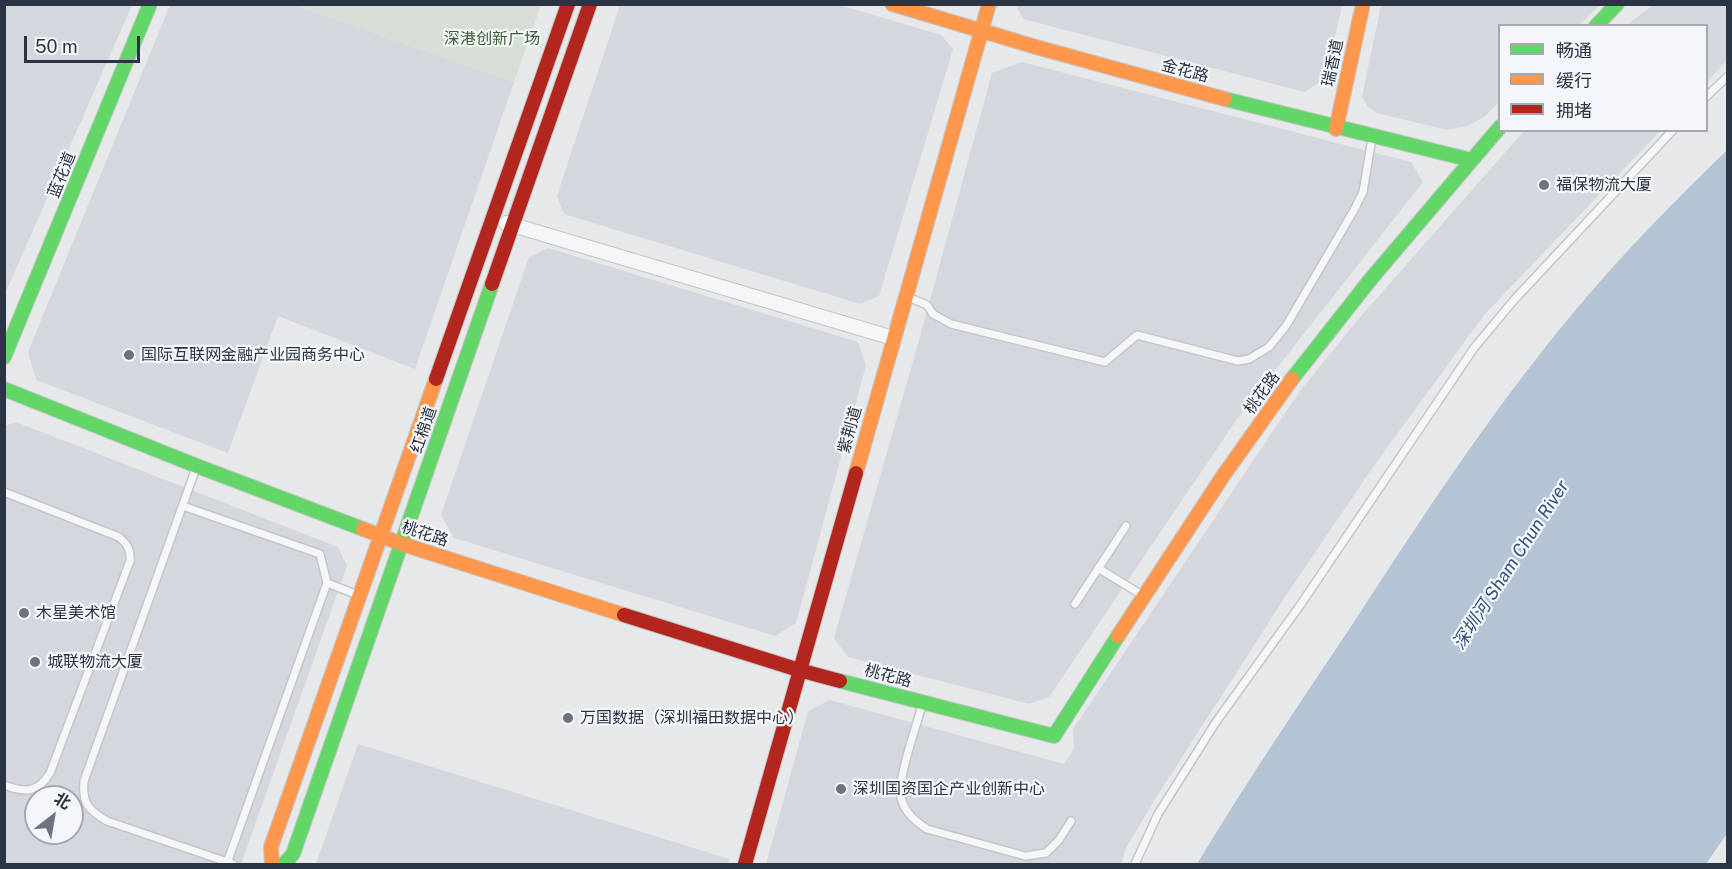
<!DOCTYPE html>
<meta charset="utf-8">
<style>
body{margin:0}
#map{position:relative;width:1732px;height:869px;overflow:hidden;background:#e6e8ea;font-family:"Public Sans","Noto Sans SC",sans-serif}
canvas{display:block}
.frame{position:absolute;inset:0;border:6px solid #2b3445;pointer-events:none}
.legend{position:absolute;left:1498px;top:24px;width:210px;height:108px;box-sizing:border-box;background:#f4f6f9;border:2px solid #a4a8b1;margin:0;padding:8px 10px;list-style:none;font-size:18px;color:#2b3445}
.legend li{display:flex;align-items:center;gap:12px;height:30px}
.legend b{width:30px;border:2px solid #a4a8b1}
.north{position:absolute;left:24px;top:785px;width:60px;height:60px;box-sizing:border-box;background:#f4f6f9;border:2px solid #a4a8b1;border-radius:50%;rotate:31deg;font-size:16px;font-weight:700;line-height:24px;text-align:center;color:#2b3445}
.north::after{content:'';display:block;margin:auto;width:21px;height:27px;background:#6c737f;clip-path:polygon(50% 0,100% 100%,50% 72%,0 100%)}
.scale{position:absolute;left:24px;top:36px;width:116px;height:27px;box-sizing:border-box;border:3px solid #2b3445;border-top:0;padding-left:8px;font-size:18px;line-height:21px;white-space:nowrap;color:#2b3445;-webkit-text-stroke:4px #f4f6f9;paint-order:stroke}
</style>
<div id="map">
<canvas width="1732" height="869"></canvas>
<div class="frame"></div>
<ul class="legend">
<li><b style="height:8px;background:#63d668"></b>畅通</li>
<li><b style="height:8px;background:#ff974d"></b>缓行</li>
<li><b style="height:8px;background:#b3261e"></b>拥堵</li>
</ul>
<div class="north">北</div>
<div class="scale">50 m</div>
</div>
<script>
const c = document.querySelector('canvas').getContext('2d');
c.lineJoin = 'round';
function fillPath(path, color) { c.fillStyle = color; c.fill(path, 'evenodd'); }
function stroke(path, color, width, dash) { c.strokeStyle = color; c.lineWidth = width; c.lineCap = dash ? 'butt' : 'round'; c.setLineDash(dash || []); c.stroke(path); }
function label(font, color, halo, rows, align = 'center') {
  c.font = font + ' "Public Sans","Noto Sans SC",sans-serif'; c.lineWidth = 4.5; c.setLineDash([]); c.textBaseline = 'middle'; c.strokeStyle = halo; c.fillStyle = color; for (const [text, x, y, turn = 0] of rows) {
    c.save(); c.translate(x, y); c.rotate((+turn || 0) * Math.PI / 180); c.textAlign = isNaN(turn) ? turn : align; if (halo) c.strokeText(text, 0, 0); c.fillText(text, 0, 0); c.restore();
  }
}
fillPath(new Path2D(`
 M5,4L132,5L5,294L4,5Z
 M1654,4L1725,5L1727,9V60L1707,82L1706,26L1627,25Z
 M170,5H295L514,82L415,369L278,316L228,453L36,380L28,352Z
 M620,5H840L941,35L953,49L879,296L860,304L564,214L557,196Z
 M1016,5H1342L1326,78L1305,92L1023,19Z
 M1381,5V4L1600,5L1579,25L1500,26L1499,102L1484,117L1467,126L1447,130L1377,113L1368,107L1362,97Z
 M1022,62L1411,162L1423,182L1237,419L1049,697L1029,704L848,657L834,638L920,337L992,73Z
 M1524,131H1660L1484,315L1373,467L1287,594L1155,799L1126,848L1121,864H766L808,711L830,700L1064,764L1074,749L1073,729L1300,391L1355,323Z
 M548,248L858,342L866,365L796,623L775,636L454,538L441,515L529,257Z
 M16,422L338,547L347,566L241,864H5L4,426ZM36,797H72V833H36Z
 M358,744L729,859L728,864H316Z`), '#d4d7dd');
fillPath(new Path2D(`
 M295,5H541L514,82Z`), '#d6ded6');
fillPath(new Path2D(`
 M1727,150L1728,832L1706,864H1197C1246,783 1299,704 1352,625C1430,505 1509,384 1604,277C1644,232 1685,191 1727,150Z`), '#b4c4d5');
const lane = new Path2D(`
 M1706,97L1728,76
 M908,297L927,305L933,314L951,324L1105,362L1137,335L1238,361L1249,359L1269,347L1286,326L1354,210L1363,192L1372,138
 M196,468L84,781C82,803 88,810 107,821L233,864
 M4,492L119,537C128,545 131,550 130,561L50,773C38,793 25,793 4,785
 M183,506L320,554L327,583L227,863
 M1098,568L1142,595
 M327,583L358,595
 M1075,604L1126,526
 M922,705C917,725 897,779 901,797C904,812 915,821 927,829L1025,856L1046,853L1059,840L1071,821
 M1135,864L1158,814L1216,722L1301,604L1474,348L1514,300L1673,130`);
const street = new Path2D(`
 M506,223L893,338`);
const fast = new Path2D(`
 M1596,26L1617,4
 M1225,99L1471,160
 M4,357L150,4
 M1292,379L1370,280L1500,127
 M4,389L197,466L363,529
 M840,681L1054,736L1118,636
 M284,864L293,854L492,284`);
const slow = new Path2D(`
 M892,4L1036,47L1225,99
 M1336,129L1363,4
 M856,473L989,4
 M363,529L402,544L624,615
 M1118,636L1223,476L1292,379
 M272,864L271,847L436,379`);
const jam = new Path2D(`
 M492,284L590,4
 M436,379L568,4
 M624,615L799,670L840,681
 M745,864L856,473`);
stroke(lane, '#c4c6c8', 10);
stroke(street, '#c4c6c8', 16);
stroke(fast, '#c4c6c8', 16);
stroke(slow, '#c4c6c8', 16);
stroke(jam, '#c4c6c8', 16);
stroke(lane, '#f5f6f7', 7);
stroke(street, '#f5f6f7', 14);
stroke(fast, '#63d668', 14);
stroke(slow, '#ff974d', 14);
stroke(jam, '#b3261e', 14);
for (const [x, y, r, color] of [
 [1544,185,6,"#6c737f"],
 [129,355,6,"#6c737f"],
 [24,613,6,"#6c737f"],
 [35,662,6,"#6c737f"],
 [568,718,6,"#6c737f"],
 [841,789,6,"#6c737f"]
]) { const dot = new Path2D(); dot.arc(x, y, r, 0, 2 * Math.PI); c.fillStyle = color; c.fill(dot); stroke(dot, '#f4f6f9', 2); }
label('16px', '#3f6138', '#f4f6f9', [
 ["深港创新广场",492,39]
]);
label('16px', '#2b3445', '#f4f6f9', [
 ["瑞香道",1333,63,-78],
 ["金花路",1185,71,15],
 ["蓝花道",62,175,-68],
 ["桃花路",1262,393,-54],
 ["红棉道",424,430,-71],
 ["紫荆道",850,430,-74],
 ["桃花路",425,534,18],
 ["桃花路",888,676,15]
]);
label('16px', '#2b3445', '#f4f6f9', [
 ["福保物流大厦",1556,185],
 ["国际互联网金融产业园商务中心",141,355],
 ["木星美术馆",36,613],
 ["城联物流大厦",47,662],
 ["万国数据（深圳福田数据中心）",580,718],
 ["深圳国资国企产业创新中心",853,789]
], 'left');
label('italic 18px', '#34527a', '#f4f6f9', [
 ["深圳河 Sham Chun River",1511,565,-57]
]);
</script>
